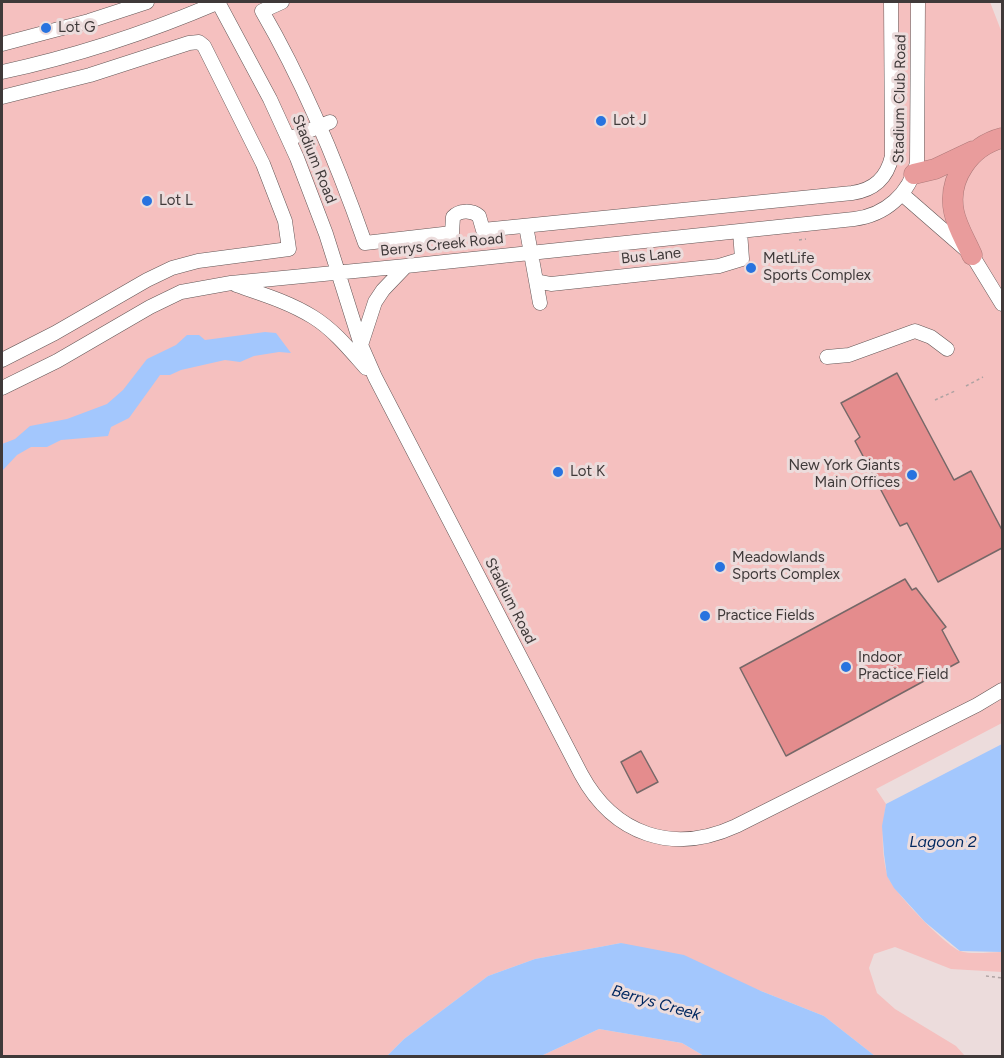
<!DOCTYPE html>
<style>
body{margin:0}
#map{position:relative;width:1004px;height:1058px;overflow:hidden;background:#ecdcdc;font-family:Figtree,sans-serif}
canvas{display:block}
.frame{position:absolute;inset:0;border:3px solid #3f3939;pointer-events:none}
</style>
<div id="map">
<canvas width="1004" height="1058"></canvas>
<div class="frame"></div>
</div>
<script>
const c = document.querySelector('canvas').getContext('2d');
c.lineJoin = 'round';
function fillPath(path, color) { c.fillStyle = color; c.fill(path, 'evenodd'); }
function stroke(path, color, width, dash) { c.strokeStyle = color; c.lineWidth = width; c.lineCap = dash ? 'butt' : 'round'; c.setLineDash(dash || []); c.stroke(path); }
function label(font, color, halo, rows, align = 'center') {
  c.font = font + ' Figtree,sans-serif'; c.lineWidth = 6; c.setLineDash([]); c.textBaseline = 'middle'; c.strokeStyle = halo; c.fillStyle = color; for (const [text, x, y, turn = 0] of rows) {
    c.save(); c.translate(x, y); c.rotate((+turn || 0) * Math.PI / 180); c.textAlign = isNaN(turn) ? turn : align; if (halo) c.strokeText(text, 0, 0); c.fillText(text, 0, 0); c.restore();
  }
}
fillPath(new Path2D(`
 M2,2H990L1002,33V723L876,789L886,804C882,827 881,851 887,874C890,889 946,946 960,951C972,955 990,952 1002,952V972L951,969L895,947L874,954L869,968L877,993L895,1009L956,1046L965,1056H875L824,1016L761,991L621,943L535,959L488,976L404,1039L387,1056H2Z
 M599,1029L682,1043L704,1056H541Z`), '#f5c0bf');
fillPath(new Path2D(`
 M265,332L276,333L291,353L279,352L254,356L240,362L225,360L181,370L170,375H160L129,418L111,427L108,436L61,440L47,447H31L17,455L2,471V444L15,439L30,426L67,419L107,404L123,390L147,359L176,345L187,335H199L205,340Z
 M1002,744V952L960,951L925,922L894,888L887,876L884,854L882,826L886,804Z
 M621,943L684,955L761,991L824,1016L875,1056H704L682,1043L599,1029L541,1056H387L404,1039L488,976L535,959Z`), '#a3c7fd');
const building = new Path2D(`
 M897,373L954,480L971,471L1002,530V548L938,582L907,523L900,526L855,441L860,437L841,403Z
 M905,579L912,590L916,588L946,627L942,630L959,662L786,756L740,668Z
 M641,751L658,782L637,793L621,762Z`);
fillPath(building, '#e48c8d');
stroke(building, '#766868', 1.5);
const minor = new Path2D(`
 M218,2L270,99L297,158L326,234L361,345L375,377L581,774C614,835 673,855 736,826L977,705L1002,690
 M282,2L262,11C305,85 337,163 365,243L452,233L453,217C459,210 472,210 479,216L483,230L852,193C874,190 887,178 892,156L891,2
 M2,44L89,21L147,2
 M2,72C76,56 149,32 219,2
 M2,97L90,75L189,43L199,42L204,46L263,164L285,221L289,249L198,261L172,268L147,280L55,333L2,360
 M289,139L330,122
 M902,194L972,255L1002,304
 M526,226L540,303
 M536,281L551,284L719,266L742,259L740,231
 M236,285C262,294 289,302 313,317C334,330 350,350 366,368
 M361,345L375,302L383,290L406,266
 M827,357L849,355L915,331L931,337L947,349
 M2,388L57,361L150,307L181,292L231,283L406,266L854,219C886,215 909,194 917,163L918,2`);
const highway = new Path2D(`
 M914,174L935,169L973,151
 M972,255C966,241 957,227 954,212C947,178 971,146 1002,138`);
stroke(minor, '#635656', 15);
stroke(highway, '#ae7979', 21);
stroke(new Path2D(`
 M799,240L806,239
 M966,386L983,377
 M935,400L955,391
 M986,976L1002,978`), '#aea2a2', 1.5, [3, 3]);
stroke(minor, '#fff', 14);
stroke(highway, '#e99c9c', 20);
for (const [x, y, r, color] of [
 [46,28,6,"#2873df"],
 [601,121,6,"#2873df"],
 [147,201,6,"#2873df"],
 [751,268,6,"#2873df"],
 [558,472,6,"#2873df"],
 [912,475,6,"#2873df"],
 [720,567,6,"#2873df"],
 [705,616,6,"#2873df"],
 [846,667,6,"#2873df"]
]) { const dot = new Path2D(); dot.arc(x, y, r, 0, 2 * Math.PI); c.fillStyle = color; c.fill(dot); stroke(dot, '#ecdcdc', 2); }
label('15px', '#3f3939', '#ecdcdc', [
 ["Lot G",58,28],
 ["Lot J",613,121],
 ["Lot L",159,201],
 ["MetLife",763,259],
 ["Sports Complex",763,276],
 ["New York Giants",900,466,"right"],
 ["Main Offices",900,483,"right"],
 ["Lot K",570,472],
 ["Meadowlands",732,558],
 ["Sports Complex",732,575],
 ["Practice Fields",717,616],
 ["Indoor",858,658],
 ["Practice Field",858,675]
], 'left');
label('15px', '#3f3939', '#ecdcdc', [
 ["Stadium Club Road",900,99,-89],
 ["Stadium Road",314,159,68],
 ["Berrys Creek Road",442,245,-6],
 ["Bus Lane",651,256,-6],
 ["Stadium Road",510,601,63]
]);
label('italic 16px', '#00275f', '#ecdcdc', [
 ["Lagoon 2",943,842],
 ["Berrys Creek",656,1003,16]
]);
</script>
